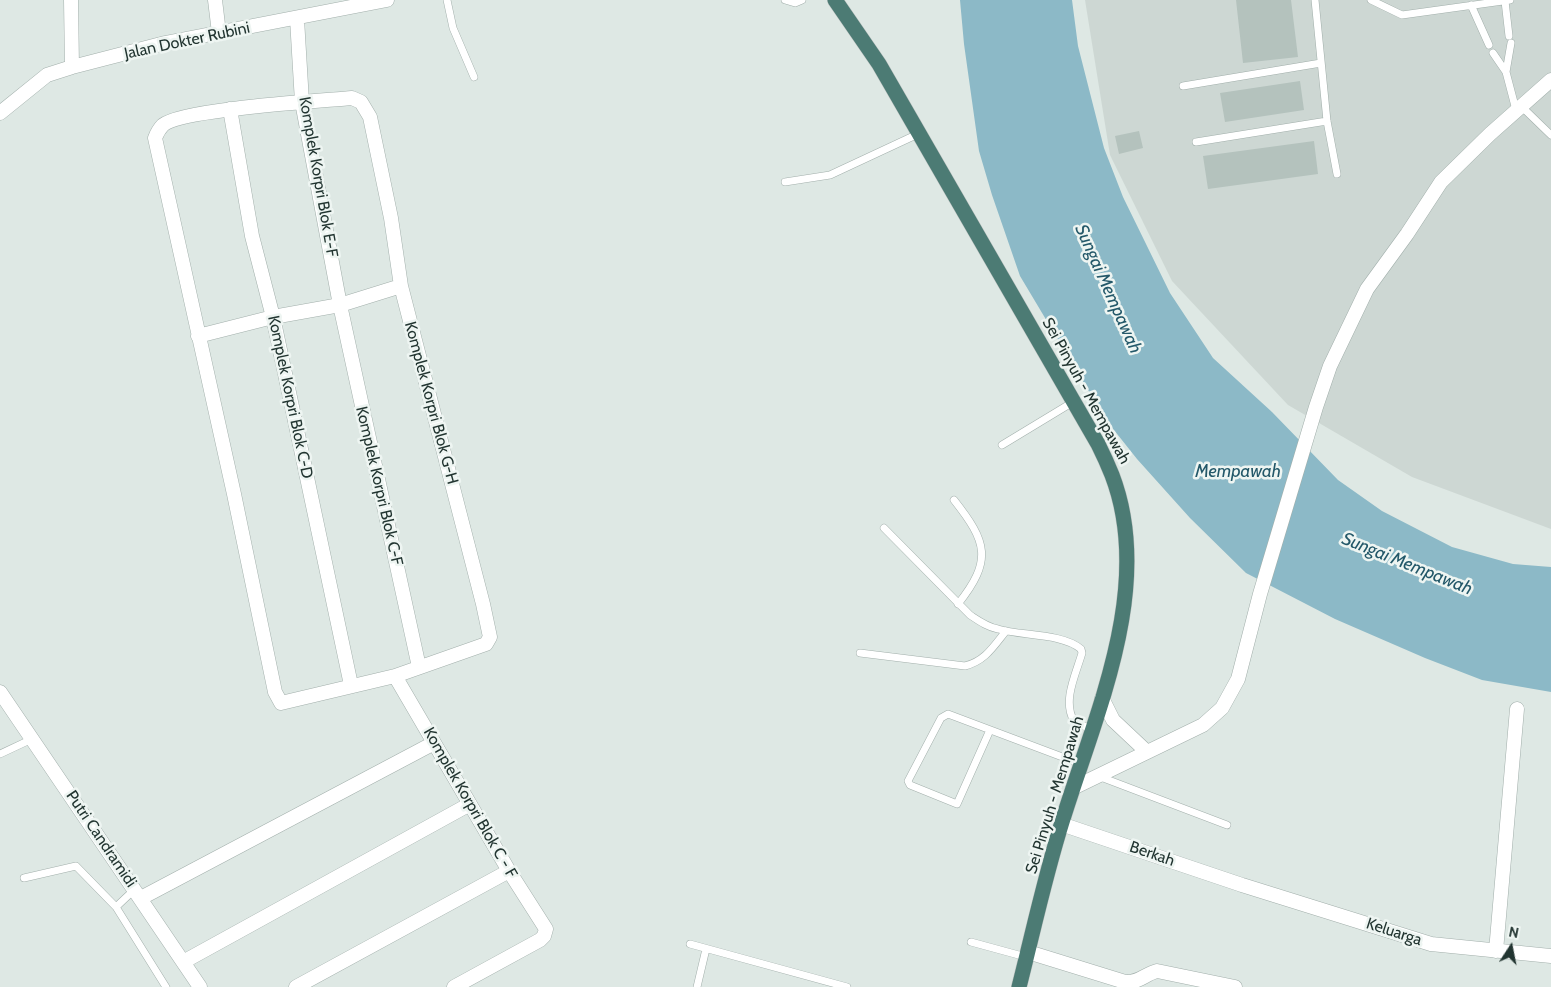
<!DOCTYPE html>
<style>
body{margin:0}
#map{position:relative;width:1551px;height:987px;overflow:hidden;background:#dee8e4;font-family:Cabin,sans-serif}
canvas{display:block}
.north{position:absolute;left:1486px;top:922px;width:50px;height:50px;-webkit-text-stroke:4px #eef5f2;paint-order:stroke;rotate:11deg;font-size:14px;font-weight:700;line-height:20px;text-align:center;color:#223531}
.north::after{content:'';display:block;margin:auto;width:18px;height:22px;background:#223531;clip-path:polygon(50% 0,100% 100%,50% 72%,0 100%)}
</style>
<div id="map">
<canvas width="1551" height="987"></canvas>
<div class="north">N</div>
</div>
<script>
const c = document.querySelector('canvas').getContext('2d');
c.lineJoin = 'round';
function fillPath(path, color) { c.fillStyle = color; c.fill(path, 'evenodd'); }
function stroke(path, color, width, dash) { c.strokeStyle = color; c.lineWidth = width; c.lineCap = dash ? 'butt' : 'round'; c.setLineDash(dash || []); c.stroke(path); }
function label(font, color, halo, rows, align = 'center') {
  c.font = font + ' Cabin,sans-serif'; c.lineWidth = 5; c.setLineDash([]); c.textBaseline = 'middle'; c.strokeStyle = halo; c.fillStyle = color; for (const [text, x, y, turn = 0] of rows) {
    c.save(); c.translate(x, y); c.rotate((+turn || 0) * Math.PI / 180); c.textAlign = isNaN(turn) ? turn : align; if (halo) c.strokeText(text, 0, 0); c.fillText(text, 0, 0); c.restore();
  }
}
fillPath(new Path2D(`
 M1085,0H1551V529L1412,477L1288,405L1172,281L1110,155Z`), '#cdd7d3');
fillPath(new Path2D(`
 M960,0H1072L1078,46L1104,148L1123,197L1170,293L1213,358L1272,412L1338,480L1382,511L1452,547L1513,564L1551,567V692L1482,680L1425,658L1335,619L1246,573L1190,518L1137,459L1106,420L1020,276L992,195L979,151L964,44Z`), '#8cb9c7');
fillPath(new Path2D(`
 M1236,0H1291L1298,57L1243,63Z
 M1300,81L1304,110L1225,122L1220,93Z
 M1139,131L1143,148L1119,154L1115,136Z
 M1314,141L1318,174L1208,189L1203,156Z`), '#b4c2bd');
const service = new Path2D(`
 M447,0L453,28L474,77
 M785,0L795,3L802,0
 M1315,0L1327,121L1337,174
 M1371,0L1402,15L1510,0
 M1505,1L1509,36
 M1471,5L1489,45
 M1493,53L1506,72L1516,110
 M1506,72L1511,43
 M1183,86L1321,63
 M1521,106L1551,135
 M1196,142L1327,121
 M785,182L830,175L918,134
 M1002,445L1073,402
 M954,500C987,542 993,560 958,604
 M884,528L970,615C979,621 987,627 998,629C1021,636 1062,633 1081,649L1082,653C1076,674 1062,701 1074,721L1092,730
 M860,653L965,666C985,661 993,647 1006,631
 M990,730L957,804L910,785L908,781L941,718L948,714L1081,764
 M0,754L32,739
 M1098,776L1227,825
 M24,878L76,866L116,907L135,889
 M116,907L166,987
 M971,942L1026,957
 M690,944L847,987
 M697,987L706,949`);
const minor = new Path2D(`
 M71,0L72,67
 M215,0L219,33
 M297,19L302,102L340,305L419,667
 M352,98L361,102L370,117L391,218L401,286L483,604L490,637L486,644L395,676L281,703L275,692L234,494L155,138C157,133 159,129 163,125C182,109 320,101 352,98Z
 M230,109L252,236L273,317L351,685
 M0,113L47,75L72,67L165,43L387,0
 M198,336L273,317L340,305L401,286
 M395,676L509,871L546,929L544,936L540,940L454,987
 M0,692L200,987
 M1102,698L1113,720L1146,751
 M1073,788L1203,725L1222,708L1238,679L1260,594L1316,407L1330,366L1367,289L1407,234L1441,182L1490,134L1551,80
 M1061,824L1242,885L1431,944L1551,956
 M141,898L434,743
 M1496,951L1517,709
 M1028,952L1125,982C1139,983 1145,974 1157,971L1235,987
 M183,962L470,804
 M296,987L509,871`);
const trunk = new Path2D(`
 M835,0L879,64L1098,444C1103,454 1108,465 1112,475C1155,587 1095,715 1062,822C1045,876 1033,932 1019,987`);
stroke(service, '#a2afab', 8);
stroke(minor, '#a2afab', 15);
stroke(trunk, '#bdc2c1', 16);
stroke(service, '#fff', 7);
stroke(minor, '#fff', 14);
stroke(trunk, '#4c7b74', 15);
label('16px', '#223531', '#eef5f2', [
 ["Jalan Dokter Rubini",187,41,-12],
 ["Komplek Korpri Blok E-F",318,177,80],
 ["Sei Pinyuh - Mempawah",1086,391,61],
 ["Komplek Korpri Blok C-D",290,397,78],
 ["Komplek Korpri Blok G-H",431,403,75],
 ["Komplek Korpri Blok C-F",379,486,77],
 ["Sei Pinyuh - Mempawah",1055,795,-73],
 ["Komplek Korpri Blok C - F",470,803,60],
 ["Putri Candramidi",101,839,56],
 ["Berkah",1152,854,19],
 ["Keluarga",1394,932,18]
]);
label('italic 18px', '#235869', '#eef5f2', [
 ["Sungai Mempawah",1108,289,66],
 ["Mempawah",1238,472],
 ["Sungai Mempawah",1407,564,22]
]);
</script>
